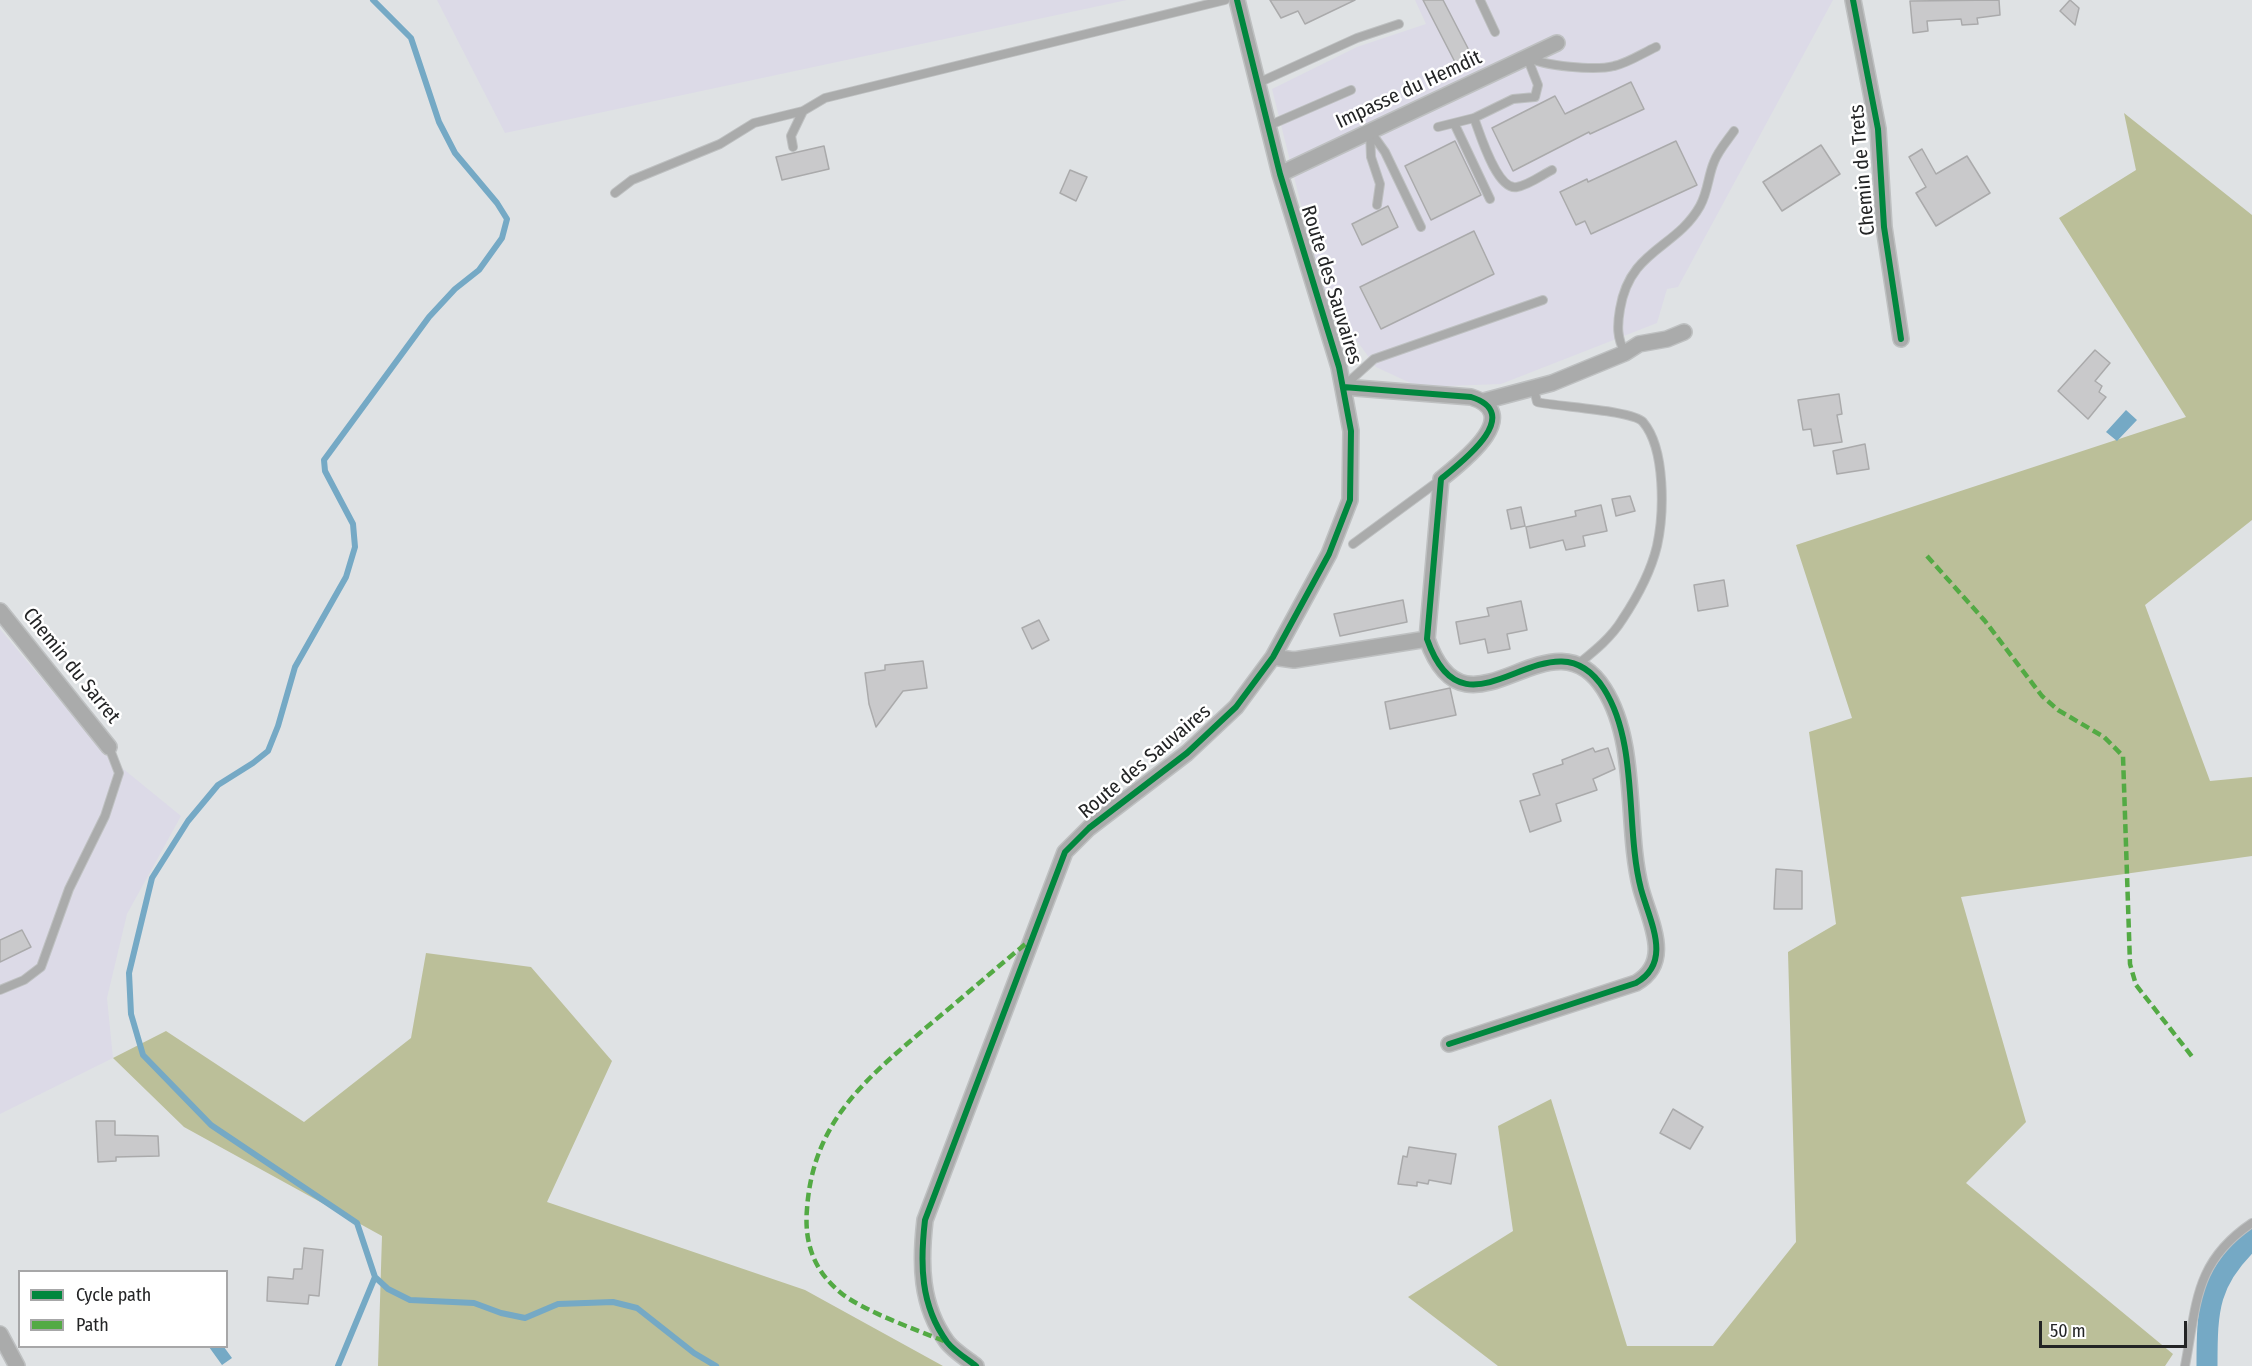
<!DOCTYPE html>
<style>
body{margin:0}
#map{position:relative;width:2252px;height:1366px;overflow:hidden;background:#dfe2e4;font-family:"Fira Sans Condensed",sans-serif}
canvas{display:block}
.legend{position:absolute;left:18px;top:1270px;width:210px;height:78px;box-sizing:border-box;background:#fff;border:2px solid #a7a7a8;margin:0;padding:8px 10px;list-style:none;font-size:18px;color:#232425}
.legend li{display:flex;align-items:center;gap:12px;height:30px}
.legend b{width:30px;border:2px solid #a7a7a8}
.scale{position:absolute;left:2039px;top:1321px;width:148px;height:27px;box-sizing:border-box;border:3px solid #232425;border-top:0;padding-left:8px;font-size:18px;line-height:21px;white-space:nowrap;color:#232425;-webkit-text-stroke:4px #fff;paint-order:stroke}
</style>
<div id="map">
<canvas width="2252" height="1366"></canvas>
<ul class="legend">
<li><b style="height:8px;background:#00873e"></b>Cycle path</li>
<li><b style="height:8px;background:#53aa44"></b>Path</li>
</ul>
<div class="scale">50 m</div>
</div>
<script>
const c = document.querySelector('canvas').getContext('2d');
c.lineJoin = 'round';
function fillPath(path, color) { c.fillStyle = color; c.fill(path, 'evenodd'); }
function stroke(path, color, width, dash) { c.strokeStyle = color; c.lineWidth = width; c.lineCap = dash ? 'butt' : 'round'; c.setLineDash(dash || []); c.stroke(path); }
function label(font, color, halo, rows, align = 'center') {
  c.font = font + ' "Fira Sans Condensed",sans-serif'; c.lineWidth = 5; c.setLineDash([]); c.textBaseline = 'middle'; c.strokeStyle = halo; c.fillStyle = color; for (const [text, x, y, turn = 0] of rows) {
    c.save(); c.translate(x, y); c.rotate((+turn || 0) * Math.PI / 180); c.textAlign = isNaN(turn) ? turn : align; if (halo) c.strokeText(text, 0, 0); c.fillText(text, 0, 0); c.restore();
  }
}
fillPath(new Path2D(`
 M437,0H1127L505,133Z
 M1415,0H1833L1678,287L1667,289L1657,323L1501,384L1419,387L1376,367L1324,296L1272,89L1357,47L1426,24Z
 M0,629L105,754L181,816L127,914L107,998L113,1058L0,1114Z`), '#dcdae7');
fillPath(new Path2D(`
 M2124,113L2252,215V520L2145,605L2210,781L2252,777V856L1961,897L2026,1122L1966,1183L2173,1354L2165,1366H1498L1408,1297L1513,1231L1498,1126L1551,1099L1627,1346H1713L1796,1242L1788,952L1836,924L1809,732L1852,718L1796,545L2186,417L2059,218L2136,170Z
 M426,953L531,967L612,1061L547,1202L805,1290L943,1366H378L382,1236L184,1127L113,1058L166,1031L304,1122L411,1038Z`), '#bbbf99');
fillPath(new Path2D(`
 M2126,410L2137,420L2117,441L2106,432Z
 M209,1347H224L232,1358L222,1365Z`), '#75a9c5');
stroke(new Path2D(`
 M375,1277L388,1289L410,1300L474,1303L501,1313L525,1318L558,1304L613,1302L637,1308L694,1353L716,1366
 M338,1366L375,1277L357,1223L211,1125L143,1055L131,1014L129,973L152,878L188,821L218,785L253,763L268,751L278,726L295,667L346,577L355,547L353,524L325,471L324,460L429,317L455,289L479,270L502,238L507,219L497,203L455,153L439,122L411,38L373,0`), '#75a9c5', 6);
stroke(new Path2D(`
 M2207,1366C2207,1309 2208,1280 2252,1239`), '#75a9c5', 21);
const building = new Path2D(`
 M1270,0H1355L1305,24L1298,11L1281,18Z
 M1423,0H1443L1473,58L1457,66Z
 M1999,0L2000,15L1977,18L1978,24L1962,25L1961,19L1927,21L1928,31L1913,33L1910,1Z
 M2070,0L2079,8L2075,25L2060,11Z
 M1631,82L1644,109L1590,134L1589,132L1513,171L1492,128L1555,96L1565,114Z
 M1455,141L1481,195L1431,220L1405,166Z
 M1676,141L1697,185L1591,234L1585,221L1576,225L1560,192L1587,179L1588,182Z
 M1821,145L1840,174L1782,211L1763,182Z
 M824,146L829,169L782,180L776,157Z
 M1922,149L1936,174L1967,156L1990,193L1936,226L1916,193L1926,187L1909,157Z
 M1070,170L1087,177L1076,201L1060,193Z
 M1388,206L1398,227L1362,245L1352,224Z
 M1474,231L1494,274L1381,329L1360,287Z
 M2095,350L2110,363L2095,381L2102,386L2099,392L2106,397L2088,419L2058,391Z
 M1839,394L1842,414L1837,415L1842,442L1814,446L1811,429L1803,430L1798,400Z
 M1865,444L1869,469L1837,474L1833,451Z
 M1630,496L1635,511L1616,516L1612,499Z
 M1601,505L1607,531L1583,536L1585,546L1566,550L1563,540L1530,548L1526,527L1576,516L1575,511Z
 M1521,507L1525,526L1511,529L1507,510Z
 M1724,580L1728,606L1698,611L1694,585Z
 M1403,600L1407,622L1340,636L1334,614Z
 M1521,601L1527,630L1507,634L1510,649L1488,653L1485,639L1460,644L1456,622L1489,616L1487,608Z
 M1039,620L1049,640L1032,649L1022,628Z
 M923,661L927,688L903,691L876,727L869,704L865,673L885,670V665Z
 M1450,688L1456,715L1390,729L1385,702Z
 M1593,748L1595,752L1608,748L1615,769L1593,779L1597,790L1556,804L1561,821L1530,832L1520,801L1540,795L1533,774L1563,764L1562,760Z
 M1776,869L1802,871V909H1774Z
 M22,930L31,947L0,962V940Z
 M1673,1109L1703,1127L1690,1149L1660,1133Z
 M96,1121H115V1135L158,1136L159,1156L116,1157V1161L98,1162Z
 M1409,1147L1456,1154L1451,1184L1429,1180L1428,1184L1417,1182V1186L1398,1184L1403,1156L1407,1157Z
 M304,1248L323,1250L319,1296L309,1295L308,1304L267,1301L268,1277L293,1279L294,1269H302Z`);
fillPath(building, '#c9c9cb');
stroke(building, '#aaaaab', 1.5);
const service = new Path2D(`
 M1480,0L1495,32
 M1258,83L1357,38L1399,24
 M1454,123L1490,199
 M1268,126L1351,90
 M1438,127L1474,118
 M793,147L791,136L803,111
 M1552,170C1542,175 1529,185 1517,187C1497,191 1480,134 1474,118L1513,99L1535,97L1538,85L1527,57C1544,66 1595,71 1614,66C1628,63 1643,53 1656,47
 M615,193L632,180L720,144L754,123L803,111L825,98L1225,0
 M1377,205L1380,184L1371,157L1370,131L1385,152L1421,227
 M1625,353C1617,338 1617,326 1620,309C1630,249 1676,249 1700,206C1708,192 1708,176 1714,162C1718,151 1727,141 1734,131
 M1344,386L1374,359L1543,300
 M1534,389L1537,402C1558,407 1632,410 1643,422C1666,449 1664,514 1657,546C1651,571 1636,599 1622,620C1611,638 1593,652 1577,665
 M1353,544L1440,480
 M0,990L24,980L41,967L69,889L105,816L119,773L109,747
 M2185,1366C2197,1304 2194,1262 2252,1223`);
const minor = new Path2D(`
 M1853,0L1878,129L1884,227L1901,339
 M1280,174L1557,43
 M1343,387L1471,397C1525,414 1462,462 1441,479L1427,639C1467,754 1550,604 1604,689C1639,744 1625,828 1641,889C1650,922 1673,962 1636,983L1449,1044
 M1484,401L1552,383L1625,353L1639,344L1667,339L1684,332
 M0,611L109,747
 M1273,657L1294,660L1427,639
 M0,1334L17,1366
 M976,1366C967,1359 954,1351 947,1342C920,1305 920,1263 925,1220L1065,852L1089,828L1187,753L1236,707L1273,657L1329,554L1350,500L1351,431L1339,367L1280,174L1237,0`);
stroke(service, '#bec0c1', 10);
stroke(minor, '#bec0c1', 18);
stroke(service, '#aaabab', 8);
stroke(minor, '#aaabab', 15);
stroke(new Path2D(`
 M1927,556L1985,621L2042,696L2058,710L2104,737L2123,756L2130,964L2136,985L2194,1059
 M944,1341C917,1330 863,1311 841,1293C814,1271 804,1243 807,1209C813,1121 866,1079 928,1026C962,998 995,969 1029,941`), '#53aa44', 4.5, [9, 4.5]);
stroke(new Path2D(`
 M1853,0L1878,129L1884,227L1901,339
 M1343,387L1471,397C1525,414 1462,462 1441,479L1427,639C1467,754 1550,604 1604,689C1639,744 1625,828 1641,889C1650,922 1673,962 1636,983L1449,1044
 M976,1366C967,1359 954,1351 947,1342C920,1305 920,1263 925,1220L1065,852L1089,828L1187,753L1236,707L1273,657L1329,554L1350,500L1351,431L1339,367L1280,174L1237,0`), '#00873e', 6);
label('20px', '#232425', '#fff', [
 ["Impasse du Hemdit",1409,90,-25],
 ["Chemin de Trets",1863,170,-95],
 ["Route des Sauvaires",1331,285,73],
 ["Chemin du Sarret",71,666,51],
 ["Route des Sauvaires",1145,762,-40]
]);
</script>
